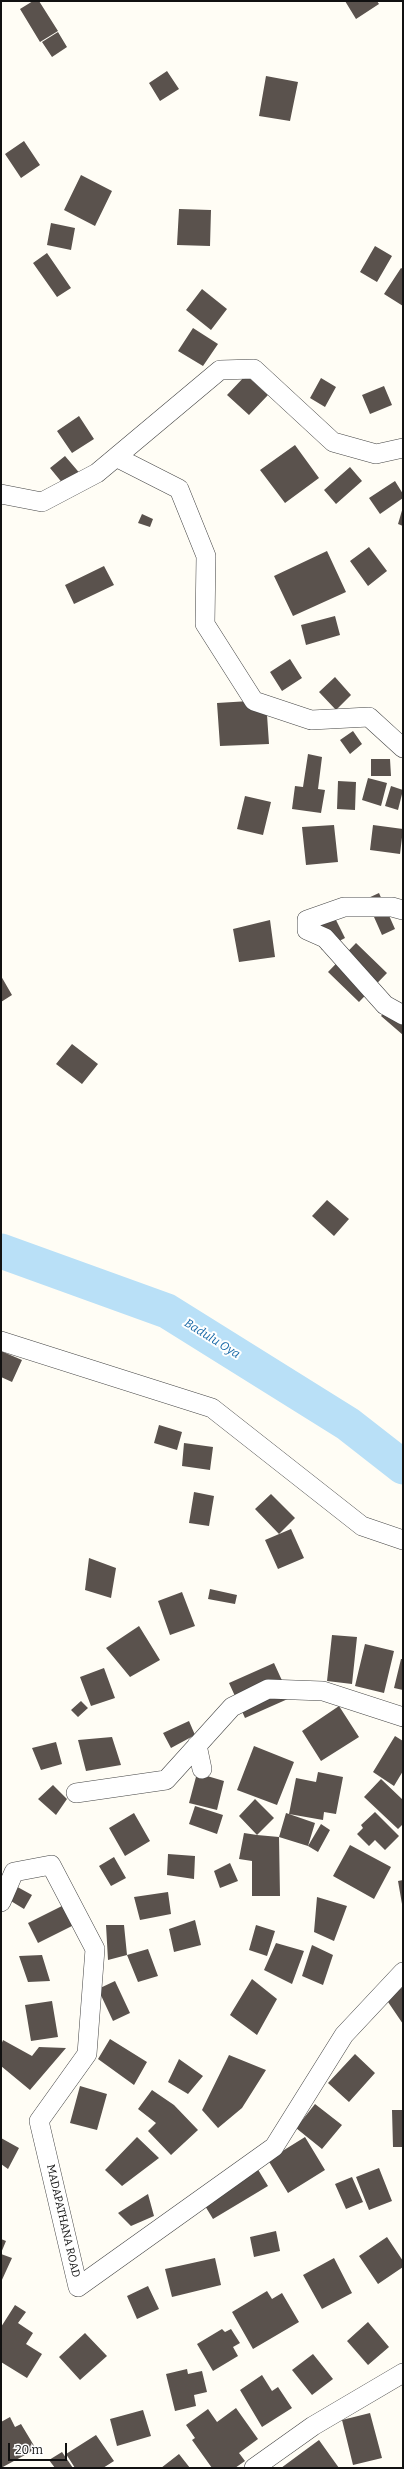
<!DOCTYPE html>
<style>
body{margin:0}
#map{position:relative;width:404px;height:2469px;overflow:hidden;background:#fffdf5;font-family:Bitter,serif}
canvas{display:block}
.frame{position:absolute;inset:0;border:2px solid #111;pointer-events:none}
.scale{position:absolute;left:8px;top:2443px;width:59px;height:18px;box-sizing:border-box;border:2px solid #111;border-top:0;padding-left:5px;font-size:12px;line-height:14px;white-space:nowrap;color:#111;-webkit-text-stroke:3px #fff;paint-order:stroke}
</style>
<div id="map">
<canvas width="404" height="2469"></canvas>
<div class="frame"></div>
<div class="scale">20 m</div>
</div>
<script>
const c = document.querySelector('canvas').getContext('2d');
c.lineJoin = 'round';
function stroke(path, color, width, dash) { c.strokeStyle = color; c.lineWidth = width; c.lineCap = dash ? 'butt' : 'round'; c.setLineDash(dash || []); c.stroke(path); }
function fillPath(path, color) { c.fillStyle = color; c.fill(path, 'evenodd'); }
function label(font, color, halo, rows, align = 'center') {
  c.font = font + ' Bitter,serif'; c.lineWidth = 4; c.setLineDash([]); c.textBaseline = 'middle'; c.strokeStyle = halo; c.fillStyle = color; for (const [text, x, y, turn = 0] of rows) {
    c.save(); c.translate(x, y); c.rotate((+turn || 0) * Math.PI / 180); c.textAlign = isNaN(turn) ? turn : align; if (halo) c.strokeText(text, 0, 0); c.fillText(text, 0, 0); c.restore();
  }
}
stroke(new Path2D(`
 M1,1251L167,1311L348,1424L403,1467`), '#b9e0f7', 35);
fillPath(new Path2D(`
 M33,1H39L58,31L40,42L20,9Z
 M345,1H377L379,4L356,19Z
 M58,32L67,47L52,57L42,42Z
 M167,71L179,89L160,101L149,83Z
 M266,76L298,82L290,121L259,116Z
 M24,141L40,165L21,178L5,154Z
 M81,175L112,191L95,226L64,210Z
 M179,209L211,210L210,246L177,245Z
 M51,223L75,228L71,250L47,245Z
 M375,246L392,256L377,282L360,272Z
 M47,253L71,288L57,297L33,263Z
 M401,268L403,269V306L384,294Z
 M202,289L227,309L211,330L186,310Z
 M193,328L218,344L203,366L178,351Z
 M246,375L268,395L249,415L227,395Z
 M321,378L336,387L325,407L310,398Z
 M384,386L392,405L370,414L362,395Z
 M79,416L94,439L72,453L57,431Z
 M295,445L319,478L285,503L260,470Z
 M65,456L88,483L73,496L50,468Z
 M350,467L362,481L336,504L324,490Z
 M395,481L403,494V498L380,514L369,498Z
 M403,507V526L398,524Z
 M142,514L153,519L150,527L138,523Z
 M369,547L387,571L368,586L350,561Z
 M327,551L346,592L293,616L274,576Z
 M104,566L114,585L74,604L65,585Z
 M335,616L340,635L306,645L301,625Z
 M290,659L302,678L282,691L270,672Z
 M335,677L351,695L336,710L319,692Z
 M266,700L269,744L220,746L217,703Z
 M353,731L362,744L350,754L340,740Z
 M308,754L322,757L318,789L325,790L321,813L292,809L295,786L303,787Z
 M371,759H390L391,776H371Z
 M368,778L387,783L381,806L362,800Z
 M338,781L356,782L355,810L337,809Z
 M391,786L403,790L398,810L385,806Z
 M245,796L271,802L263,835L237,829Z
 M334,825L338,862L306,865L302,827Z
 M373,825L403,829L400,854L370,850Z
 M379,893L395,929L382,935L366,899Z
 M330,908L345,938L322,950L307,920Z
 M270,920L275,957L239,962L233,929Z
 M356,943L387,973L359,1002L328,972Z
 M1,976L12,995L1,1002Z
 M395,1000L403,1007V1035L381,1016Z
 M72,1044L98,1064L82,1084L56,1064Z
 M327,1200L349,1219L334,1236L312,1216Z
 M1,1351L22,1360L12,1382L1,1377Z
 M159,1425L182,1432L177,1450L154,1443Z
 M184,1443L213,1447L210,1470L182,1466Z
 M194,1492L214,1496L209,1526L189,1523Z
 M271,1494L295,1518L279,1534L255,1509Z
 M291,1529L304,1558L278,1569L265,1540Z
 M89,1558L116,1568L111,1598L85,1590Z
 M210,1589L237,1595L235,1604L208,1599Z
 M182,1592L195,1626L170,1635L158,1601Z
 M139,1626L160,1660L130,1677L106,1648Z
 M332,1635L357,1637L352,1684L327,1681Z
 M365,1644L394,1651L384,1693L355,1686Z
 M401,1659H403V1690L394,1688Z
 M274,1663L290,1698L245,1718L229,1683Z
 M104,1668L115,1698L91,1706L80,1677Z
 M81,1701L88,1708L78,1717L71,1710Z
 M339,1706L359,1737L321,1761L302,1731Z
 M189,1721L195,1735L171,1748L163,1733Z
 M395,1736L403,1741V1771L394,1786L373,1772Z
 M112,1737L121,1765L86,1771L78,1740Z
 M56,1742L62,1764L41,1770L32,1748Z
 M254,1746L294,1762L277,1805L237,1790Z
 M318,1772L343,1777L336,1814L324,1812L323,1820L289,1814L315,1823L308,1846L321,1824L330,1830L318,1852L308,1846L279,1837L286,1813L289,1814L296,1778L316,1782Z
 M197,1773L224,1781L217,1810L189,1803Z
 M381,1779L403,1800V1824L398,1829L364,1797Z
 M53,1785L67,1799L56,1815L38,1799Z
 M255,1799L274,1818L257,1835L279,1837L280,1896H252V1861L239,1859L244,1833L257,1835L239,1816Z
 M195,1806L223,1815L217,1834L189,1824Z
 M375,1812L399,1836L385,1850L375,1840L369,1846L357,1834L363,1828L361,1825Z
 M134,1813L150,1841L125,1856L109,1828Z
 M350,1845L391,1867L374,1899L333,1876Z
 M168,1854L195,1856L194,1879L167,1875Z
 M114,1857L126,1878L111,1886L99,1866Z
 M230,1863L238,1881L220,1888L214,1871Z
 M3,1879L32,1895L24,1909L1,1895Z
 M403,1880V1904H402L398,1881Z
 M168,1892L171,1914L140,1920L134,1897Z
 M317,1897L347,1906L334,1941L314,1932Z
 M70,1902L80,1922L38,1943L28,1923Z
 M195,1920L201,1945L174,1952L169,1929Z
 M106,1925H124L127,1955L108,1960Z
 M256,1925L275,1931L267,1956L249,1950Z
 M276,1943L304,1951L292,1984L264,1970Z
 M312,1945L333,1955L323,1985L302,1976Z
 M148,1949L158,1976L138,1982L127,1955Z
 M42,1955L50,1981L28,1982L19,1956Z
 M252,1979L277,1999L257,2035L230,2015Z
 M115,1981L130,2013L113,2021L98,1989Z
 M403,1987V2024L386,1999Z
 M52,2001L58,2037L31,2041L25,2005Z
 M110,2039L147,2062L134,2085L98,2059Z
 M3,2040L32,2056L39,2047L66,2048L30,2090L1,2066V2045Z
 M355,2054L375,2073L349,2102L328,2083Z
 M229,2055L266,2070L242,2108L218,2128L202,2110Z
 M179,2059L203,2076L188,2094L168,2082Z
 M80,2086L107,2094L97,2130L70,2123Z
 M152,2090L174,2105L198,2130L171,2155L148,2131L156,2123L138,2109Z
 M315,2104L342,2125L322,2149L296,2128Z
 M392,2110H403V2147H393Z
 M137,2137L159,2158L122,2186L105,2170Z
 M305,2137L325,2170L288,2193L268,2160Z
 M1,2138L19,2148L8,2169L1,2164Z
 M254,2163L268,2186L213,2219L199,2196Z
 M379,2168L392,2201L369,2210L356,2177Z
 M352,2177L363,2202L346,2209L335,2184Z
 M148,2194L154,2216L131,2226L118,2213Z
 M276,2231L280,2251L254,2257L250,2237Z
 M387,2237L403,2261V2267L378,2284L359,2256Z
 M1,2239L6,2241L1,2253Z
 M1,2254L12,2258L1,2282Z
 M215,2258L221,2285L172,2297L165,2269Z
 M334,2258L352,2293L322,2309L303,2275Z
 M148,2286L159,2309L137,2319L127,2296Z
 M267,2291L272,2299L282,2293L299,2322L253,2349L232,2312Z
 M15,2305L26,2312L18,2323L33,2333L26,2344L42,2354L27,2378L1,2362V2327Z
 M368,2322L389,2347L368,2365L347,2341Z
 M222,2329L225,2332L231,2329L240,2343L233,2347L238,2356L213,2371L197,2344Z
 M85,2333L107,2356L80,2380L59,2357Z
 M313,2354L333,2379L312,2395L292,2370Z
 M187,2369L188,2374L202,2371L207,2392L194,2395L196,2406L175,2411L166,2374Z
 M262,2375L272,2391L278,2387L292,2408L262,2427L240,2390Z
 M236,2408L258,2439L239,2453L245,2461L235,2468H212L192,2440L195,2438L186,2425L208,2409L217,2422Z
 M143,2410L151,2436L117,2446L110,2419Z
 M370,2413L382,2458L353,2465L342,2420Z
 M10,2417L15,2427L21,2424L36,2449L1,2468V2422Z
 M96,2435L114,2461L103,2468H75L66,2454Z
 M319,2440L339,2468H281Z
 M62,2452L73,2468H55L49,2460Z
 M179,2454L190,2468H161Z`), '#5a524d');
const minor = new Path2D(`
 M116,457L179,489L206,556L205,624L254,701L311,720L369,717L403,748
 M1,494L42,502L97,473L220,370L254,369L333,442L376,454L403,448
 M403,910L392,907H344L307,920V930L325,938L385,1005L403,1015
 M1,1341L212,1408L362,1526L403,1540
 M197,1745L202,1769
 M76,1793L166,1780L232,1707L268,1689L323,1691L403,1717
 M1,1902L14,1872L51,1865L95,1949L87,2054L39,2121L78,2287L274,2147L344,2035L403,1972
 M254,2468L313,2426L403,2373`);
stroke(minor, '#444', 20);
stroke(minor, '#fff', 19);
label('11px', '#111', '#fff', [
 ["MADAPATHANA ROAD",63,2221,77]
]);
label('italic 12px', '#1768a6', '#fff', [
 ["Badulu Oya",212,1339,32]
]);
</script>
